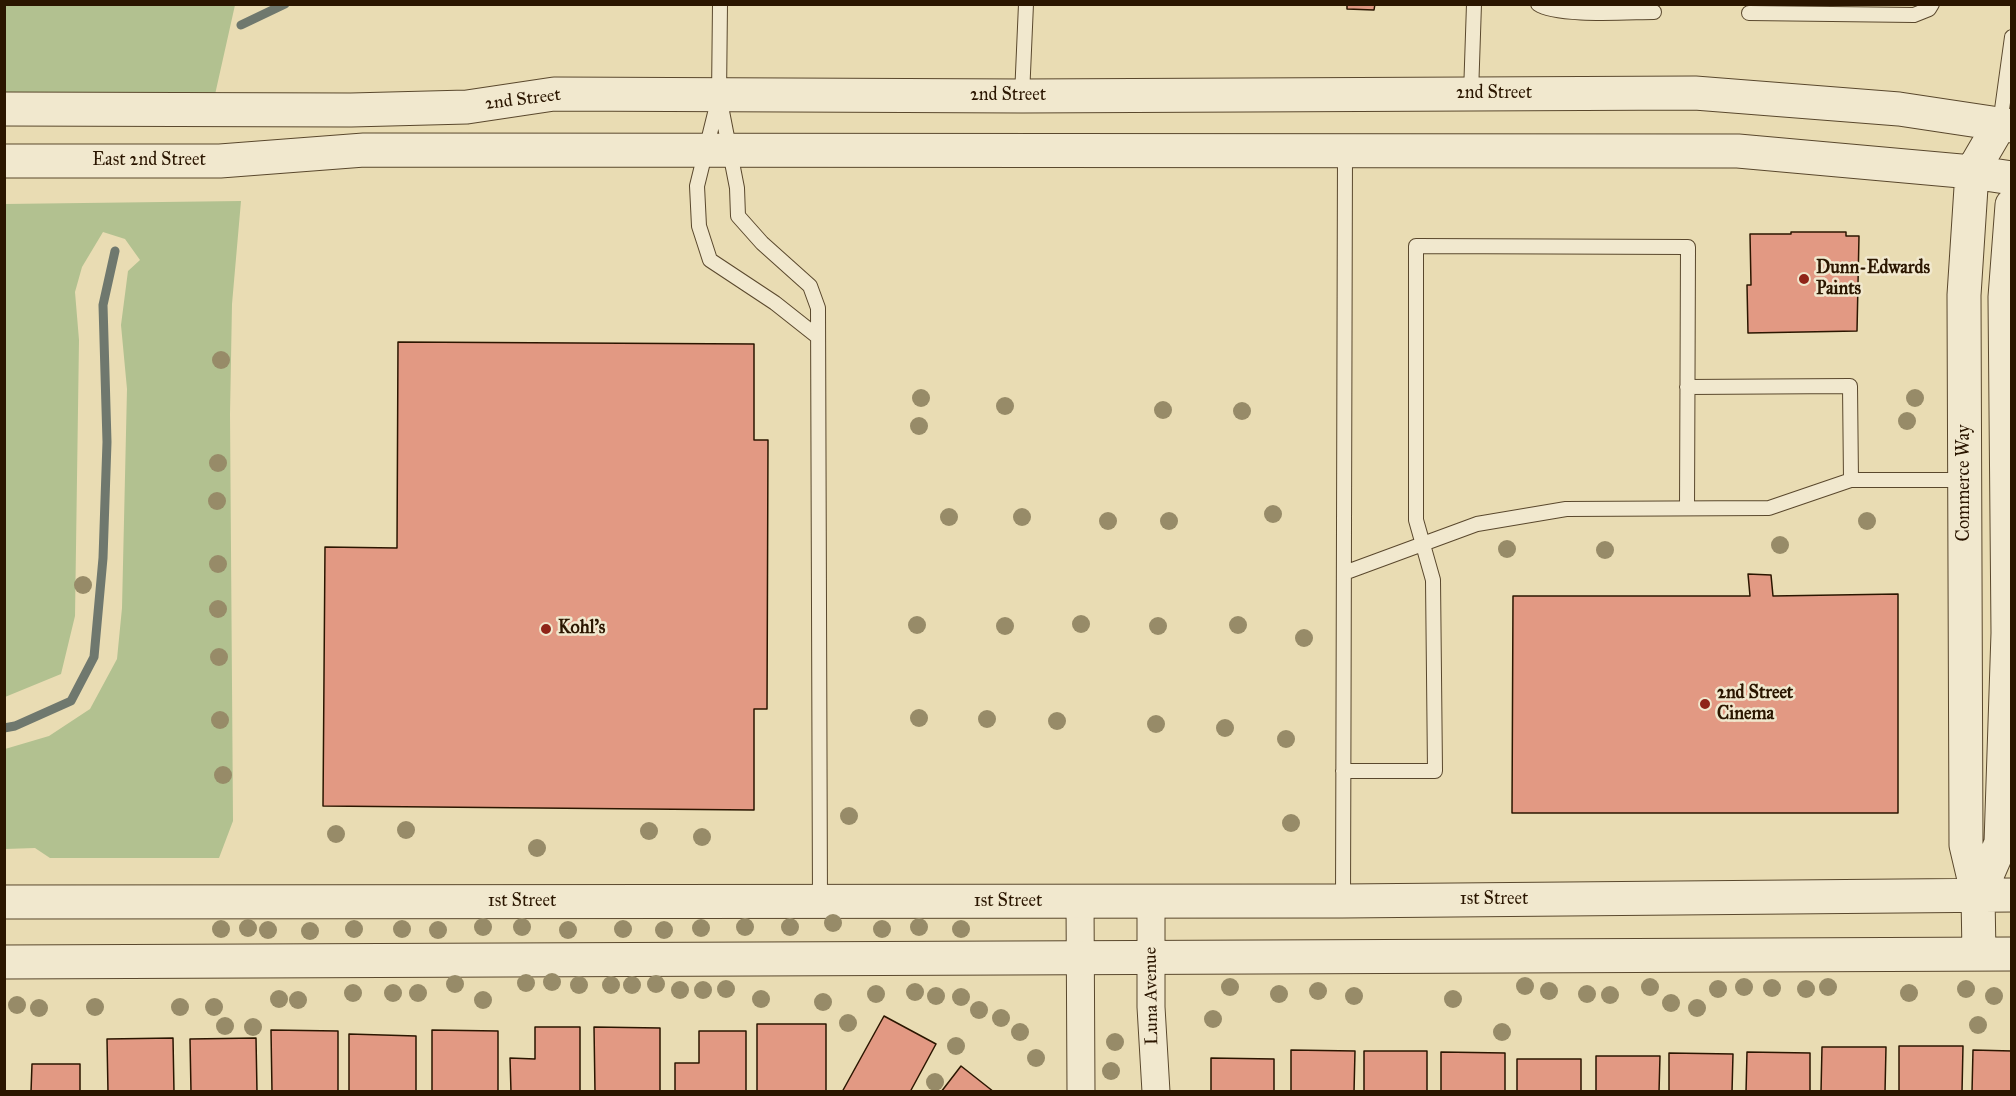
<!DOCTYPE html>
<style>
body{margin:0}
#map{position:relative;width:2016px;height:1096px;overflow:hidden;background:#e9dcb3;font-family:"IM FELL Great Primer",serif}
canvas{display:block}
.frame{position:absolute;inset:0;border:6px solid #2b1600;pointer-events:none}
</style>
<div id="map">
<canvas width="2016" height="1096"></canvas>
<div class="frame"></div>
</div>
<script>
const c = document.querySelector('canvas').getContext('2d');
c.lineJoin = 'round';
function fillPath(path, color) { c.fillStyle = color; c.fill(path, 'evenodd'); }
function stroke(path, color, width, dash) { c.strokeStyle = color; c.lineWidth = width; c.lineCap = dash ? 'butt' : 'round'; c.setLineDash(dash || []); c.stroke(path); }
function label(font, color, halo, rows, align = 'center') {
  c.font = font + ' "IM FELL Great Primer",serif'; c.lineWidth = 5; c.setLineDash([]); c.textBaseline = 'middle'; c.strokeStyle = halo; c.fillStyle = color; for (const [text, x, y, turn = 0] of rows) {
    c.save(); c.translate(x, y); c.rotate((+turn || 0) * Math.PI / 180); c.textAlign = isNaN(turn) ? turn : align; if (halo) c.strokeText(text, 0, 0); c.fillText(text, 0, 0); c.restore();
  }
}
fillPath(new Path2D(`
 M5,5H235L212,108L5,107Z
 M241,201L232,304L230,414L233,821L219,858H50L35,848L5,849V749L49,736L90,709L117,659L122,608L127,389L121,325L128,271L140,260L125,239L103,232L82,267L75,292L79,340L75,616L61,674L5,697V204Z`), '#b2c190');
stroke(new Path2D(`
 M241,25L285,4
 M4,728L15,726L71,701L94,657L103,558L107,442L103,305L115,251`), '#6f786e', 9);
const building = new Path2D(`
 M1347,4H1375L1374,10L1347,9Z
 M1791,232H1846V236H1859L1857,331L1748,333L1747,285H1751L1750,234H1791Z
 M398,342L754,344V440H768L767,709H754V810L323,806L325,547L397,548Z
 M1748,574L1771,575L1773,596L1898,594V813H1512L1513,596H1750Z
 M884,1016L936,1044L910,1092H842Z
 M757,1024H826V1092H757Z
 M535,1027H580V1092H511L510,1058L535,1059Z
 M594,1027L660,1028V1092H595Z
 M271,1030L338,1031V1092H272Z
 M432,1030L498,1031V1092H432Z
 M699,1031H746V1092H675V1063H699Z
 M349,1034L416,1036V1092H349Z
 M173,1038L174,1092H108L107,1039Z
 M256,1038L257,1092H191L190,1039Z
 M1899,1046H1963L1962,1092H1899Z
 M1822,1047H1886L1885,1092H1821Z
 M1291,1050L1355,1051L1354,1092H1291Z
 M1973,1050L2012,1051V1092H1972Z
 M1364,1051H1427V1092H1364Z
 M1441,1052L1505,1053V1092H1441Z
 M1747,1052L1810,1053V1092H1746Z
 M1669,1053L1733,1054L1732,1092H1669Z
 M1596,1056H1660L1659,1092H1596Z
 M1211,1058L1274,1059V1092H1211Z
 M1517,1059H1581V1092H1517Z
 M32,1064H80V1092H31Z
 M961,1066L994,1092H941Z`);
fillPath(building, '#e29983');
stroke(building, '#2b1600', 1.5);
const service = new Path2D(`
 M720,4L719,96L737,188L738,216L762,243L810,286L818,308L820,902
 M1538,4C1557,17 1629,12 1654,12
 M1749,13L1914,15L1929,9L1932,4
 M1471,94L1474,4
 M1022,96L1026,4
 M718,101L697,186L699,226L710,260L775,303L818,337
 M2000,124L2012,37
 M1687,387L1850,386L1851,480
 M1344,573L1477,524L1566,509L1769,508L1851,480H1965
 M1343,771H1435L1433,580L1416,520V246L1688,247L1687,508
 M1343,901L1345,151`);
const minor = new Path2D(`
 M1080,901L1081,1092
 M1151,901V1007L1156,1092`);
const tertiary = new Path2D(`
 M4,109L351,110L467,107L554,94L1022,96L1695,93L1899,109L2012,126
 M4,161H220L364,150L1738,151L1972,172L2012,178
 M1978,896L2001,843L2008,633L2005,297L2012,205
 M4,902L1343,901L2012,895
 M1979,954L1978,896L1966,845L1964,295L1972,172L2000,124
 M4,962L2012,954`);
stroke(service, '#5a482d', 16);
stroke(minor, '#5a482d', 29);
stroke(tertiary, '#5a482d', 35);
stroke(service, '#f1e8ce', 14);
stroke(minor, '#f1e8ce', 27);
stroke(tertiary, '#f1e8ce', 33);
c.fillStyle = '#978b68';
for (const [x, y] of [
 [221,360],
 [921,398],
 [1915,398],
 [1005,406],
 [1163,410],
 [1242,411],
 [1907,421],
 [919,426],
 [218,463],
 [217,501],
 [1273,514],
 [949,517],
 [1022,517],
 [1108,521],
 [1169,521],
 [1867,521],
 [1780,545],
 [1507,549],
 [1605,550],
 [218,564],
 [83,585],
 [218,609],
 [1081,624],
 [917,625],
 [1238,625],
 [1005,626],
 [1158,626],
 [1304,638],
 [219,657],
 [919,718],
 [987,719],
 [220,720],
 [1057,721],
 [1156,724],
 [1225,728],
 [1286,739],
 [223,775],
 [849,816],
 [1291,823],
 [406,830],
 [649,831],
 [336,834],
 [702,837],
 [537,848],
 [833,923],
 [483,927],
 [522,927],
 [745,927],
 [790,927],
 [919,927],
 [248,928],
 [701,928],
 [221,929],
 [354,929],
 [402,929],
 [623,929],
 [882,929],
 [961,929],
 [268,930],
 [438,930],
 [568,930],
 [664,930],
 [310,931],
 [552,982],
 [526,983],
 [455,984],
 [656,984],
 [579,985],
 [611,985],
 [632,985],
 [1525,986],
 [1230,987],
 [1650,987],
 [1744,987],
 [1828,987],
 [1772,988],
 [726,989],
 [1718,989],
 [1806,989],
 [1966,989],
 [680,990],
 [703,990],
 [1318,991],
 [1549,991],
 [915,992],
 [353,993],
 [393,993],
 [418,993],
 [1909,993],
 [876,994],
 [1279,994],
 [1587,994],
 [1610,995],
 [936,996],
 [1354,996],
 [1994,996],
 [961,997],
 [279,999],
 [761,999],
 [1453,999],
 [298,1000],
 [483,1000],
 [823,1002],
 [1671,1003],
 [17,1005],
 [95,1007],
 [180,1007],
 [214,1007],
 [39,1008],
 [1697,1008],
 [979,1010],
 [1001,1018],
 [1213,1019],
 [848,1023],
 [1978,1025],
 [225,1026],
 [253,1027],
 [1020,1032],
 [1502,1032],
 [1115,1042],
 [956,1046],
 [1036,1058],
 [1111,1071],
 [935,1082]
]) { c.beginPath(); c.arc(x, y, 9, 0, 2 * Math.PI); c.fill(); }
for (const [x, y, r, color] of [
 [1804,279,6,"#8f2418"],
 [546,629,6,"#8f2418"],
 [1705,704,6,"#8f2418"]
]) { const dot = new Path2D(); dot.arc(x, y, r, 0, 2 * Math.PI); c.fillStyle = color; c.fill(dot); stroke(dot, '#f1e8ce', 2); }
label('18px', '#2b1600', '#f1e8ce', [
 ["2nd Street",1494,94],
 ["2nd Street",1008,96],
 ["2nd Street",523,100,-7],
 ["East 2nd Street",149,161],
 ["Commerce Way",1965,483,-90],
 ["1st Street",1494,900],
 ["1st Street",522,902],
 ["1st Street",1008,902],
 ["Luna Avenue",1152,996,-91]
]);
label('bold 18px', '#2b1600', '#f1e8ce', [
 ["Dunn-Edwards",1816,269],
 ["Paints",1816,290],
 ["Kohl's",558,629],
 ["2nd Street",1717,694],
 ["Cinema",1717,715]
], 'left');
</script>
